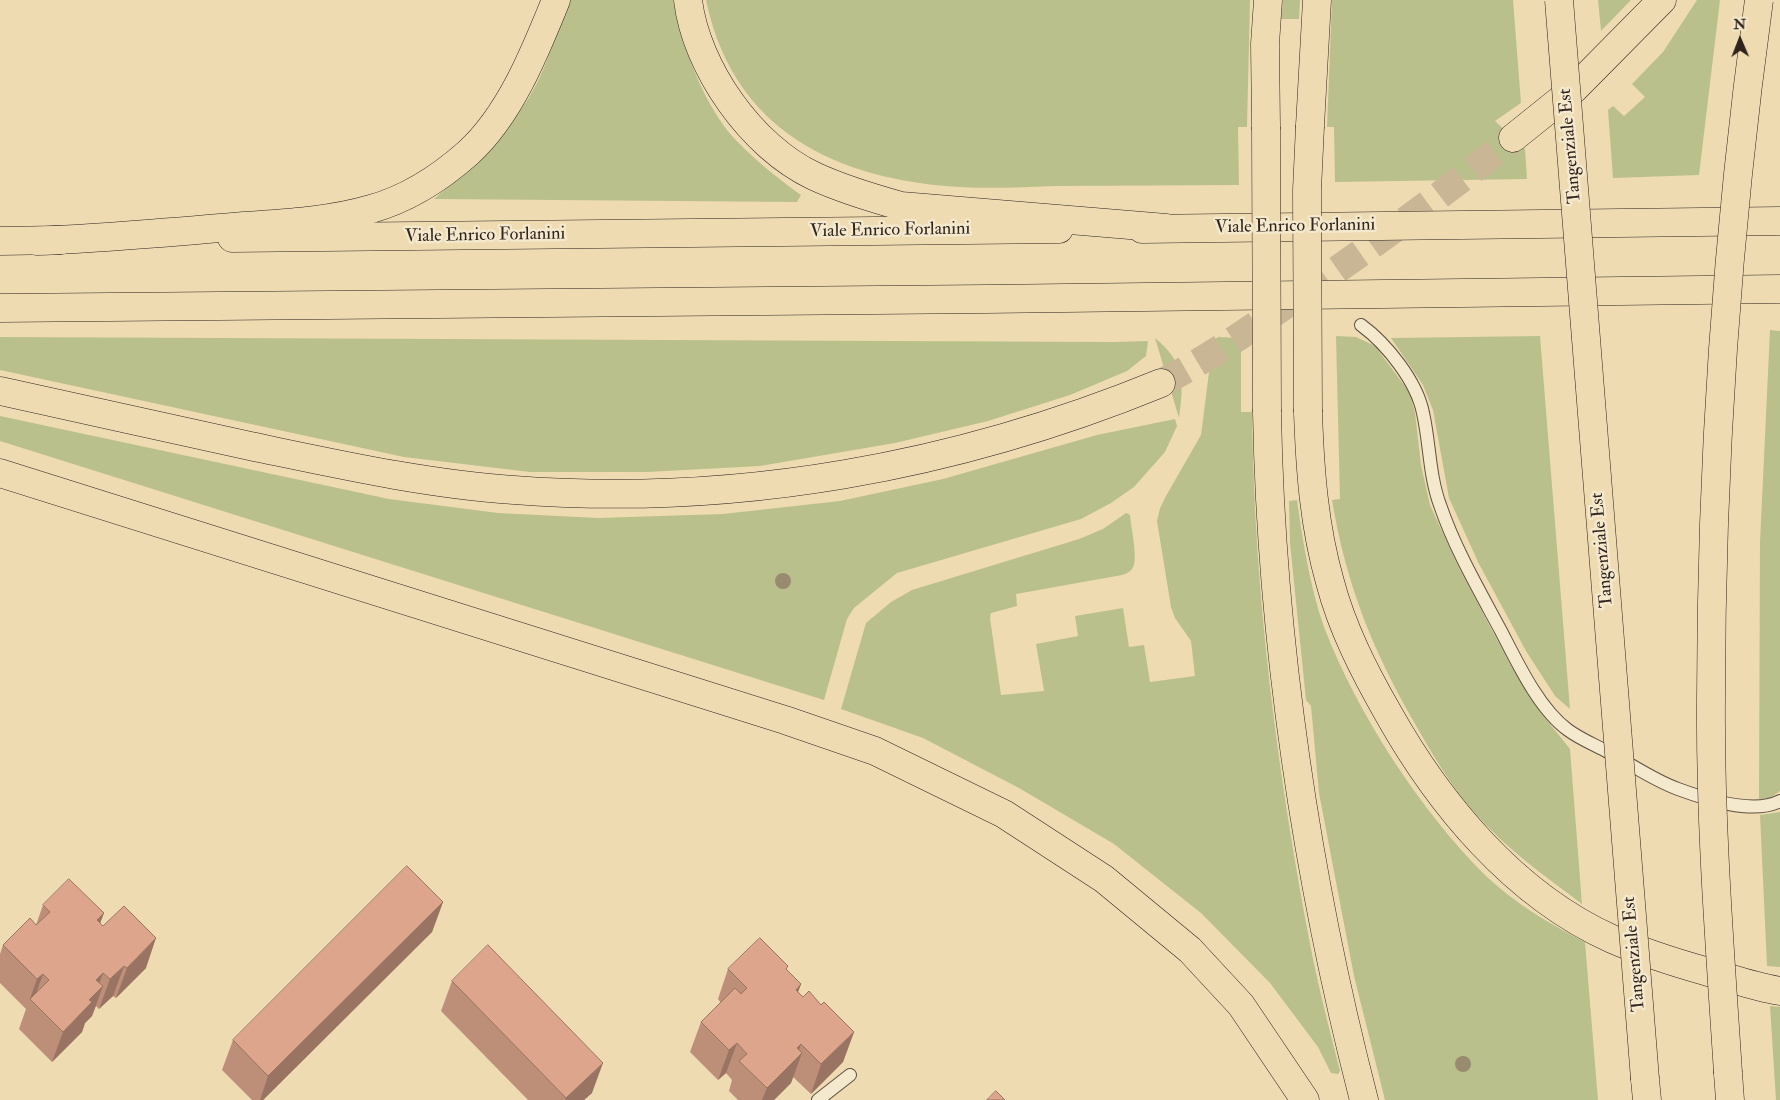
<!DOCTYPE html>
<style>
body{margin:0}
#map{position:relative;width:1780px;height:1100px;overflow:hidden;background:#eedbb2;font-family:"IM FELL Double Pica",serif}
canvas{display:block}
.north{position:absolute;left:1715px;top:15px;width:50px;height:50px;-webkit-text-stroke:4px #f4e8cd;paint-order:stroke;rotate:359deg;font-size:14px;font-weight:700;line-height:20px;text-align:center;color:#2f231e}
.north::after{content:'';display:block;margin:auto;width:18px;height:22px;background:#2f231e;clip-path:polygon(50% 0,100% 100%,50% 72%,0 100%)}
</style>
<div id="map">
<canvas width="1780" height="1100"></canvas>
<div class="north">N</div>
</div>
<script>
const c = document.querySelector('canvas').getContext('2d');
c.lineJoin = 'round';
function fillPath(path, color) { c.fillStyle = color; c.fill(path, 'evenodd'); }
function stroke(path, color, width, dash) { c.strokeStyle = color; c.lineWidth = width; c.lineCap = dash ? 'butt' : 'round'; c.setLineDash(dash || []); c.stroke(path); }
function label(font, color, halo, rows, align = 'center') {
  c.font = font + ' "IM FELL Double Pica",serif'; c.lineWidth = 5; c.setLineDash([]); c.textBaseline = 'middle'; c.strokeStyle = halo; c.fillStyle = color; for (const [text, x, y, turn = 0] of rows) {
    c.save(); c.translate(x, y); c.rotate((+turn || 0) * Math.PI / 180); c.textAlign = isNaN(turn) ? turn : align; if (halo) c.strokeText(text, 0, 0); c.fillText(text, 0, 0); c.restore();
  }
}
fillPath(new Path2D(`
 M569,0H673C682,44 698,89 724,126C740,148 778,179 801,195L797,202L434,199C469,169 503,138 528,99C547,69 556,32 569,0Z
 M706,0H1250L1247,127H1238L1239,185C1179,185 1118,186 1058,186C1025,187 992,189 960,187C837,180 733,131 706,0Z
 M1283,0H1300L1299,19H1281Z
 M1332,0H1513L1521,103L1495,121L1525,149L1527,179L1335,182L1334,127H1327Z
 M1598,0H1631L1601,31Z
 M1697,0H1720L1699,175L1613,178L1608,110L1613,106L1624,116L1645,97L1632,84L1663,52Z
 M1770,330L1780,331V791L1770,798L1759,799L1760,542Z
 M1336,336L1356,337L1375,346L1410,393L1415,413L1421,465L1430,505L1458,566L1511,666L1542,714L1570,749L1582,904C1545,876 1506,849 1475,813C1451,786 1432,754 1414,722C1372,649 1346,584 1332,500L1340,499Z
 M1540,336L1570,709L1555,696L1526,651L1479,564L1449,498L1433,410L1423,385L1391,338Z
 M0,337L1114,342L1148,341L1146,356L1127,371L1070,395L988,421L895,443L760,466L647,472H530L404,457L0,370Z
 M1218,337L1241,338V412H1252C1254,593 1277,772 1311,949C1319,990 1330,1031 1340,1071L1338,1074L1331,1073L1318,1047L1270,983L1201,913L1114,844L1019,788L923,738L841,709L866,623L891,602L912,590L1079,539L1103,529L1126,513L1130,515C1131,528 1137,553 1134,565C1132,571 1128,573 1122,575L1016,594L1017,606L991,613L990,618L1001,695L1044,691L1036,644L1078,636L1075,616L1123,608L1129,647L1144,645L1150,682L1195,676L1191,641L1175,618L1171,607L1157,521L1160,508L1166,496L1201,435L1213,341Z
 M1155,338C1185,363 1184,381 1179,418Z
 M0,416L389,499L498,513L598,518L723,514L840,501L943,479L1097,435L1175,419L1177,426L1165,452L1134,487L1111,503L1081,519L897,573L854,608L847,619L824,700L0,441Z
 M1297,500C1303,542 1310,587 1324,627C1357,713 1421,812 1487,877C1516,904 1550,924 1585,942L1598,1100H1385L1354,976L1319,793L1311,706L1306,700L1290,543L1289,501Z
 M1780,812V967L1767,966L1760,815Z
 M1770,1006L1780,1007V1100H1776Z`), '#bac08b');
stroke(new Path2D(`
 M1161,383C1210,358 1253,327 1299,296C1372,246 1444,194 1513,138`), '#c8b694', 28, [28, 14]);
const service = new Path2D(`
 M1361,325C1387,344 1417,382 1423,413C1430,444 1429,475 1440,505C1455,549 1479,590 1501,631C1517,662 1539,709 1568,730C1580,739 1595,745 1608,752C1631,764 1653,780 1678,789C1705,799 1753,815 1780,801
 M818,1100L850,1075`);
const primary = new Path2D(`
 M1142,229L1780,221
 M232,238L1059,229
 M0,241L61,240
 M0,308L986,299L1780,289`);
const motorway = new Path2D(`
 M688,0C696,68 752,147 814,176C842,189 872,198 901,206L1166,228
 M1310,126L1317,0
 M1266,127L1265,44L1268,0
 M1513,138L1574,89L1662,0
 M37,241C106,238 175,232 244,226C286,223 330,221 371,209C407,199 441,177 468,153C510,115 535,52 556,0
 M0,391C83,409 167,428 250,446C337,464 425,484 514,490C736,507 956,467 1161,383
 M1267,412C1271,640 1307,880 1364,1100
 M1308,412C1310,470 1314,526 1330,582C1342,628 1364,671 1388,713C1439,804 1514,895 1612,939C1642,952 1673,962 1705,971C1730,978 1754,987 1780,991
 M0,473L785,720L875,751L1004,814L1104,879L1190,950L1241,1005L1305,1100
 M1728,1073L1730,1100
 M1645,1079L1647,1100`);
stroke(service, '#5f5143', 14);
stroke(primary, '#2f231e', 29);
stroke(motorway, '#2f231e', 29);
stroke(service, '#f4e8cd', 12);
stroke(primary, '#eedbb2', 28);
stroke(motorway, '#eedbb2', 28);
const motorwayBridge = new Path2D(`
 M1559,0L1645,1079
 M1266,127L1267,412
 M1308,412L1307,190L1310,126
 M1728,1073C1720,949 1710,825 1711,700C1711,466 1727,232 1759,0`);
stroke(motorwayBridge, '#2f231e', 29, []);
stroke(motorwayBridge, '#eedbb2', 28);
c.fillStyle = '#988b6f';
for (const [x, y] of [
 [783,581],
 [1463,1064]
]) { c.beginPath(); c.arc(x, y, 8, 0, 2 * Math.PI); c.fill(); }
fillPath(new Path2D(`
 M443,902L432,932L263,1100H252L222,1070L233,1040Z
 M43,905L100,923L146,968L116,998L113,996L99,1009L96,1006L92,1016L85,1023L82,1032L52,1062L19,1029L26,1009L0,983V954L3,945L36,925Z
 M728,969L787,970L801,984L798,992L803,997L821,1005L854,1032L843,1062L811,1094L793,1077L791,1083L774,1100H738L729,1091L732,1080L726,1073L718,1080L690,1052L701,1022L721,1003L718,999Z
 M452,981L592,1093L584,1100H528L441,1011Z`), '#bd8e78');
fillPath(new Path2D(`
 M443,902L432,932L263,1100H260L268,1076Z
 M104,913L93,943L97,920Z
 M156,938L146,968L116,998L127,968Z
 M124,966L113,996L99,1009L110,979Z
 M103,973L96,993L103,986L92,1016L85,1023L82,1032L52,1062L63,1032L96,980Z
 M43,974L33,1002L30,999L37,979Z
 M801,984L790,1014L796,990Z
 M854,1032L843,1062L811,1094L821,1064Z
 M737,1043L726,1073L718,1080L729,1050Z
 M801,1044L796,1059L802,1053L791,1083L774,1100H762L767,1088L797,1048Z
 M603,1063L592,1093L584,1100H565L566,1098Z`), '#9a7462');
const building = new Path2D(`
 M407,866L443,902L268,1076L233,1040Z
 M69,879L104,913L97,920L103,926L124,906L156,938L127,968L124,966L110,979L103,973L96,980L103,986L89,1000L92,1002L63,1032L30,999L49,980L43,974L37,979L3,945L30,918L36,925L50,912L43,905Z
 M760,938L788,966L786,969L801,984L796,990L803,997L809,991L821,1005L824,1002L854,1032L821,1064L801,1044L797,1048L802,1053L767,1088L739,1061L747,1054L737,1043L729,1050L701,1022L735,988L741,994L747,988L728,969Z
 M488,945L603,1063L566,1098L452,981Z
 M996,1091L1005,1100H987Z`);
fillPath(building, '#dca58c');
stroke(building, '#9a7462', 1);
label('18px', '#2f231e', '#f4e8cd', [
 ["Tangenziale Est",1571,146,-95],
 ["Viale Enrico Forlanini",1295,227,-1],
 ["Viale Enrico Forlanini",890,231,-1],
 ["Viale Enrico Forlanini",485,236,-1],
 ["Tangenziale Est",1603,550,-95],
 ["Tangenziale Est",1635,954,-95]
]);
</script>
